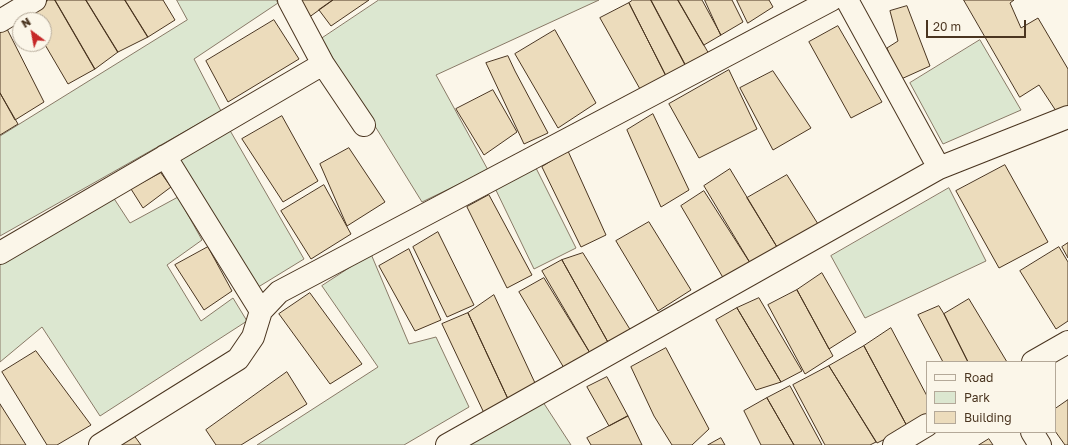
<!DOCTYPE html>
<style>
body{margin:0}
#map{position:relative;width:1068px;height:445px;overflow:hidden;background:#fbf6e9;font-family:"Golos Text",sans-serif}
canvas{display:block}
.legend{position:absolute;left:926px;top:361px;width:130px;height:72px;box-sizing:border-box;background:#fbf6e9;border:1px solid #b4a999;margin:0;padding:5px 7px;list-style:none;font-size:12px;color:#4a3520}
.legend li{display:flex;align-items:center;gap:8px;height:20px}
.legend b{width:20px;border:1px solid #b4a999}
.north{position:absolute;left:12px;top:12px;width:40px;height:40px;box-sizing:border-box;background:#fbf6e9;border:1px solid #b4a999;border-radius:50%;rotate:328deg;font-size:11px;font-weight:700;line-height:16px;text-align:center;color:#4a3520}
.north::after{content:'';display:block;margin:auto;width:14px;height:18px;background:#c62828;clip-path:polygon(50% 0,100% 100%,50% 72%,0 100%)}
.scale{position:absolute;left:926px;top:20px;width:100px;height:18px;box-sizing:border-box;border:2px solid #4a3520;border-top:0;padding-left:5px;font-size:12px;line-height:14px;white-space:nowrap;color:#4a3520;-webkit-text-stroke:3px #fbf6e9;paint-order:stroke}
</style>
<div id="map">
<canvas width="1068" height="445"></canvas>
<ul class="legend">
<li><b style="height:5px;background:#fbf6e9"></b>Road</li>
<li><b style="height:11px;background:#dce7d0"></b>Park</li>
<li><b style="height:11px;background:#ecdcbc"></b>Building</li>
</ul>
<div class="north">N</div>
<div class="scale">20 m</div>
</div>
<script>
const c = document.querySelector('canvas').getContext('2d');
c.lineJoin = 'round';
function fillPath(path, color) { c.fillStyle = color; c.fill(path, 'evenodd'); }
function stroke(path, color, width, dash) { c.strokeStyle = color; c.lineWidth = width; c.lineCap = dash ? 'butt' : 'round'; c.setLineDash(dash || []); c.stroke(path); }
const green = new Path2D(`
 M177,0H276L278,3L194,59L221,111L0,236V136L187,20Z
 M379,0H599L436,75L488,170L422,202L321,39Z
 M980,40L1021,110L943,144L910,83Z
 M228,127L304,259L255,289L176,160Z
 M534,164L576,248L534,269L493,184Z
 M949,188L986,261L865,318L831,256Z
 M113,197L130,223L178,197L202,240L167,265L201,321L233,298L247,321L100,416L42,327L0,362V265Z
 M371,254L409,344L436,337L469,407L404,445H257L378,367L322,286Z
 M543,402L571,445H464Z`);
fillPath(green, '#dce7d0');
stroke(green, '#887966', 1);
const building = new Path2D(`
 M49,0H55L95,69L68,84L44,43V20H30L26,14Z
 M55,0H86L118,52L95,69Z
 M86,0H125L148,37L118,52Z
 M125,0H163L175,20L148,37Z
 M296,0H333L308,18Z
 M333,0H369L331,26L319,10Z
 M633,0H651L686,66L666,76L629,3Z
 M651,0H678L709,54L686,66Z
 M678,0H702L721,35L704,45Z
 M705,0H732L743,22L721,35Z
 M737,0H769L773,7L748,23Z
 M964,0H1014L1010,3L1021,28L1038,18L1068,69V109L1058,114L1039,85L1020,97Z
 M629,3L666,76L640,89L600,18Z
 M907,6L930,66L899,80L887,48L898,41L890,11Z
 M274,20L299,59L228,102L206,61Z
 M5,25L44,102L15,120L0,93V29Z
 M838,26L882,102L851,118L809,42Z
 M555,30L596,103L558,128L515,54Z
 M508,56L515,71L548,133L524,144L486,63Z
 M729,70L757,129L699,158L669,104Z
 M773,71L811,128L773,150L740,88Z
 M493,90L517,132L484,155L456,109Z
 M0,93L18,124L0,135Z
 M653,114L689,190L661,207L627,130Z
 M282,116L318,181L283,202L242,139Z
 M349,148L385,202L347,226L320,164Z
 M568,151L606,235L581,247L542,167Z
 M1005,165L1048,242L999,268L956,191Z
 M730,169L777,247L752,266L704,186Z
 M161,173L171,187L143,208L131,189Z
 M787,175L818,224L777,247L747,198Z
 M324,185L351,234L311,259L281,211Z
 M704,191L752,266L725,281L681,206Z
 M489,195L532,275L507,288L467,207Z
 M649,222L691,290L658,311L616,241Z
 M438,232L474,305L447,317L413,247Z
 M1068,243V258L1062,247Z
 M208,247L232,291L204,310L175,265Z
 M1059,247L1068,262V321L1056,329L1020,271Z
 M409,249L441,320L415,331L379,266Z
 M583,253L631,331L609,344L562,260Z
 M562,260L609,344L590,353L542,271Z
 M822,273L856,332L829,349L797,290Z
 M544,278L590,353L564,368L519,292Z
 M797,290L833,356L805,374L768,305Z
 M310,293L362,364L330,384L279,314Z
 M494,295L535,383L508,399L468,313Z
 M759,298L802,371L781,382L737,308Z
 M969,299L1007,362H968L944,314Z
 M939,306L944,314L968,362H943L918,315Z
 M737,308L781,382L756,390L716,320Z
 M468,313L508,399L484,413L442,324Z
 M891,328L927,396V416L908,428L864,346Z
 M864,346L908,428L877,443L829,366Z
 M666,348L709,429L692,445H672L654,416L631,367Z
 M36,351L91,425L57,445H47L2,372Z
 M829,366L876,442L870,445H825L793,385Z
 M287,372L307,404L241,445H216L206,430Z
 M607,377L628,416L609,426L587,387Z
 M790,386L822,445H794L767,398Z
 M767,398L794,445H761L744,411Z
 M1068,400V445H1065L1055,431V409Z
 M0,404L26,445H0Z
 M628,416L642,445H591L587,438Z
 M133,434L141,445H118Z
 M721,438L725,445H708Z
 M989,439L993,445H979Z`);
fillPath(building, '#ecdcbc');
stroke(building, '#4a3520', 1);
const minor = new Path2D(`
 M289,0L323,64L364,125
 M847,0L939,168
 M0,21L35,0
 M165,156L261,311
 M0,253L323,64
 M1033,362L1068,342
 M1032,432L1040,445
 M100,445L238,359L253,337L261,311L279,292L831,0
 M447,445L939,168L1068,117
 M894,445L927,425`);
stroke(minor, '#4a3520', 24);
stroke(minor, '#fbf6e9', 22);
</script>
